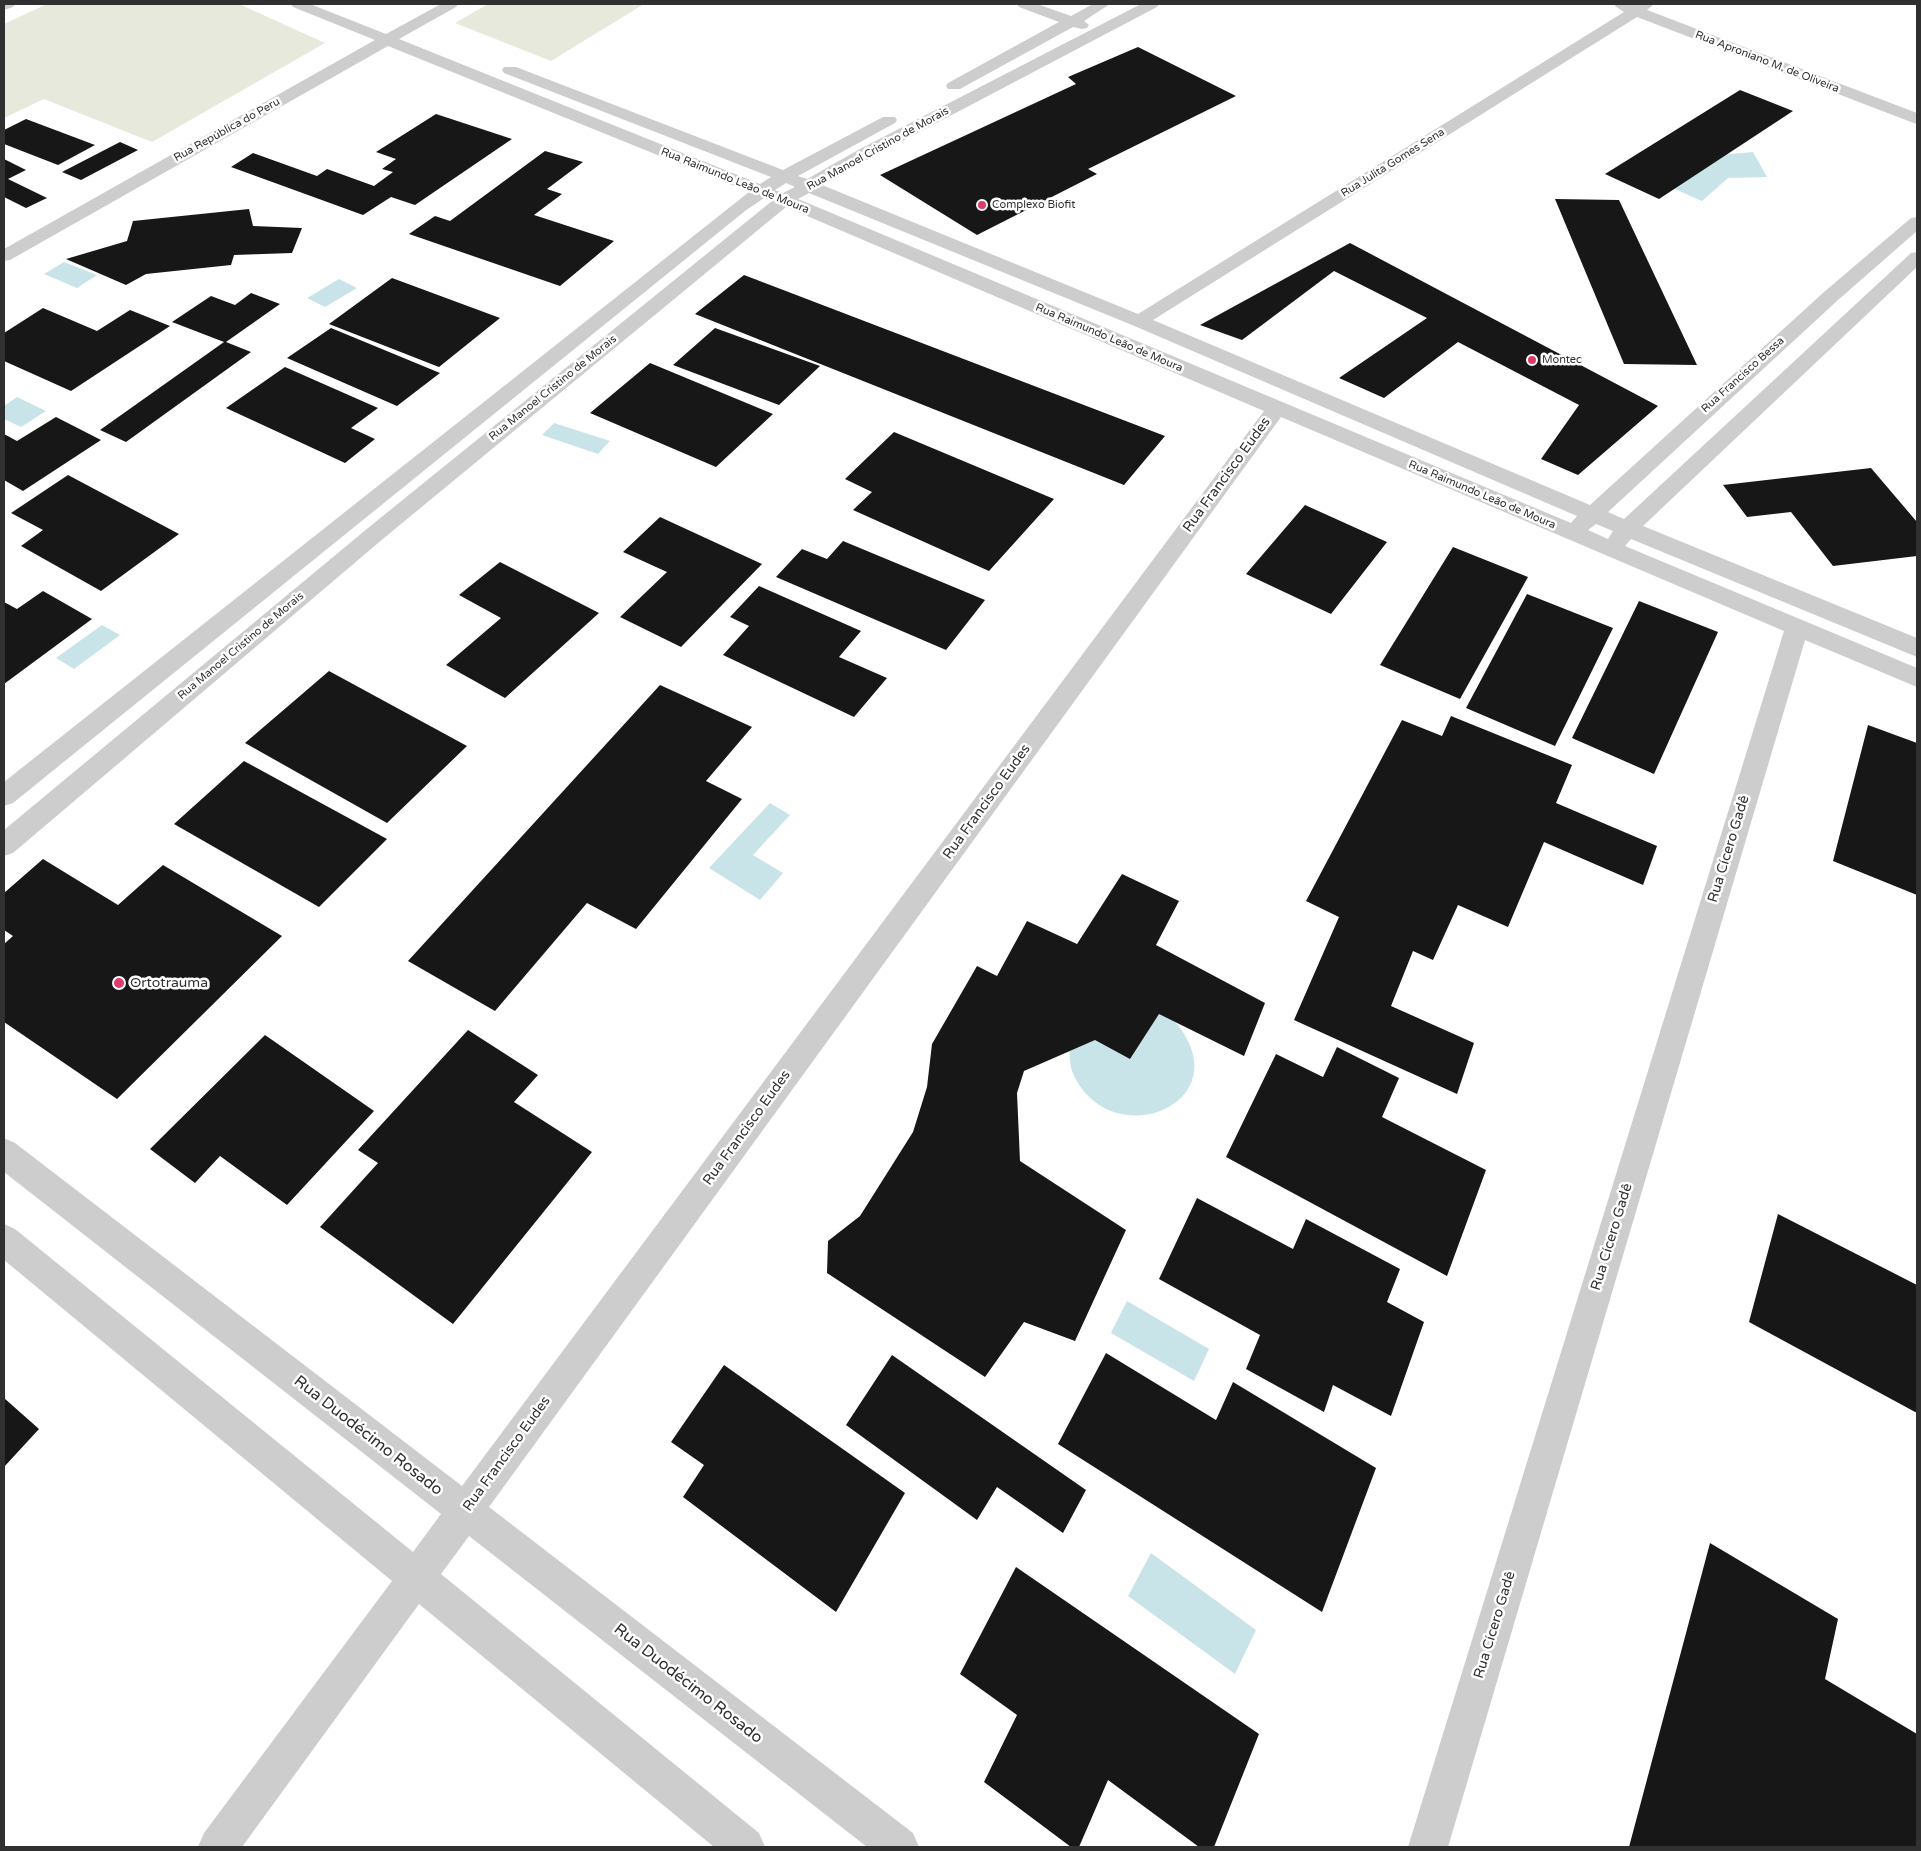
<!DOCTYPE html>
<meta charset="utf-8">
<style>
body{margin:0}
#map{position:relative;width:1921px;height:1851px;overflow:hidden;background:#fff;font-family:"Varela Round",sans-serif}
canvas{display:block}
.frame{position:absolute;inset:0;border:5px solid #303030;pointer-events:none}
</style>
<div id="map">
<canvas width="1921" height="1851"></canvas>
<div class="frame"></div>
</div>
<script>
const c = document.querySelector('canvas').getContext('2d');
c.lineJoin = 'round';
function fillPath(path, color) { c.fillStyle = color; c.fill(path, 'evenodd'); }
function stroke(path, color, width, dash) { c.strokeStyle = color; c.lineWidth = width; c.lineCap = dash ? 'butt' : 'round'; c.setLineDash(dash || []); c.stroke(path); }
function label(font, color, halo, rows, align = 'center') {
  c.font = font + ' "Varela Round",sans-serif'; c.lineWidth = 5; c.setLineDash([]); c.textBaseline = 'middle'; c.strokeStyle = halo; c.fillStyle = color; for (const [text, x, y, turn = 0] of rows) {
    c.save(); c.translate(x, y); c.rotate((+turn || 0) * Math.PI / 180); c.textAlign = isNaN(turn) ? turn : align; if (halo) c.strokeText(text, 0, 0); c.fillText(text, 0, 0); c.restore();
  }
}
fillPath(new Path2D(`
 M47,4H239L325,43L152,142L44,99L4,118V24Z
 M488,4H644L551,61L455,23Z`), '#e6e9dc');
fillPath(new Path2D(`
 M1753,152L1767,177L1728,178L1702,201L1652,179L1675,159Z
 M64,262L97,275L77,288L44,274Z
 M339,279L357,288L325,307L307,298Z
 M17,397L46,411L21,427L4,419V406Z
 M554,423L610,441L598,454L542,435Z
 M102,625L120,635L74,669L56,658Z
 M770,803L790,815L753,855L783,873L760,900L709,868Z
 M1110,1006C1121,1007 1158,1011 1166,1015C1177,1020 1187,1037 1191,1048C1215,1115 1103,1148 1072,1071C1069,1061 1068,1043 1074,1034C1081,1025 1100,1013 1110,1006Z
 M1127,1301L1209,1349L1194,1381L1111,1333Z
 M1151,1553L1256,1630L1235,1674L1128,1596Z`), '#c9e4e9');
fillPath(new Path2D(`
 M1138,47L1236,96L1088,169L1097,174L977,235L880,175L1076,84L1068,77Z
 M1740,90L1793,111L1659,199L1605,174Z
 M436,114L512,139L415,205L391,197L363,215L231,167L253,153L317,176L327,169L374,186L393,172L382,169L396,159L376,152Z
 M26,119L95,145L58,165L4,144V130Z
 M120,142L138,150L81,180L62,172Z
 M545,151L583,162L547,189L562,194L534,215L614,241L560,286L409,234L435,216L450,221Z
 M4,159L26,170L8,179L47,198L26,208L4,197Z
 M1555,199L1619,200L1697,365L1624,364Z
 M249,209L253,226L302,228L292,253L234,255L231,265L146,274L126,285L66,259L127,241L133,221Z
 M1350,243L1658,406L1578,475L1541,459L1579,405L1458,342L1384,398L1339,378L1427,318L1334,271L1242,340L1200,325Z
 M744,275L1165,436L1124,485L695,314Z
 M392,278L500,318L439,367L329,324Z
 M251,293L280,304L226,342L251,352L126,442L100,430L224,342L172,322L211,296L235,305Z
 M43,308L97,331L130,310L170,326L71,391L4,361V333Z
 M331,328L440,373L397,406L287,358Z
 M715,328L820,366L779,405L673,365Z
 M650,363L773,414L716,467L590,413Z
 M285,367L378,408L351,428L375,439L345,463L226,408Z
 M56,417L101,440L23,491L4,480V434L17,441Z
 M894,432L1054,499L989,571L853,510L872,492L845,479Z
 M1871,468L1917,522V556L1833,566L1791,512L1747,517L1723,485Z
 M68,475L179,534L101,591L21,546L43,530L11,513Z
 M1305,505L1387,542L1331,614L1246,574Z
 M660,517L762,564L681,647L620,617L667,572L623,552Z
 M843,541L985,600L946,650L776,577L802,549L827,559Z
 M1453,547L1528,577L1460,699L1380,665Z
 M500,562L599,613L505,698L446,665L501,618L459,595Z
 M759,586L861,631L839,657L887,678L854,717L723,655L749,626L730,617Z
 M43,591L92,619L4,684V602L17,609Z
 M1527,594L1613,628L1555,746L1466,708Z
 M1639,601L1718,632L1654,774L1572,738Z
 M329,671L467,746L387,823L245,743Z
 M660,685L752,727L706,781L742,799L636,929L587,903L495,1011L408,961Z
 M1451,716L1572,765L1556,803L1657,846L1643,885L1544,842L1508,927L1458,905L1433,960L1413,951L1391,1006L1474,1043L1457,1094L1294,1020L1339,917L1306,901L1402,720L1442,736Z
 M1868,725L1917,743V895L1833,861Z
 M244,761L387,839L319,907L174,824Z
 M43,859L118,905L163,865L282,936L117,1099L4,1022V944L13,936L4,930V893Z
 M1122,874L1179,901L1156,945L1265,1003L1244,1056L1159,1014L1130,1059L1095,1040L1024,1071L1017,1093L1020,1161L1126,1230L1075,1341L1024,1322L985,1377L827,1273L828,1241L860,1216L913,1132L927,1087L932,1044L977,966L997,976L1027,921L1077,944Z
 M468,1030L538,1075L514,1102L592,1152L453,1324L320,1227L378,1163L358,1150Z
 M265,1035L374,1111L287,1205L220,1156L195,1183L150,1149Z
 M1337,1047L1399,1078L1382,1117L1486,1170L1447,1276L1226,1157L1276,1054L1323,1077Z
 M1197,1198L1293,1249L1306,1219L1400,1269L1387,1302L1424,1322L1391,1416L1333,1385L1324,1412L1246,1369L1260,1335L1159,1279Z
 M1778,1214L1917,1285V1413L1749,1322Z
 M1106,1353L1216,1420L1233,1382L1376,1468L1322,1612L1058,1444Z
 M892,1355L1086,1490L1063,1533L997,1487L977,1520L846,1425Z
 M724,1365L905,1493L836,1612L683,1497L704,1465L671,1442Z
 M4,1398L39,1429L4,1467Z
 M1710,1543L1838,1619L1825,1679L1917,1734V1847H1629Z
 M1016,1567L1259,1734L1214,1847H1199L1108,1780L1079,1847H1071L984,1782L1017,1715L960,1674Z`), '#171717');
fillPath(new Path2D(`
 M4,4H15L13,7L4,10Z
 M291,4H310L386,34L441,4H458L456,7L399,39L760,184L771,177L504,73L502,70L504,67H516L783,170L883,117H895L897,120L895,123L798,176L807,179L860,149L1141,4H1159L1157,7L872,157L822,185L1138,314L1624,12L1615,6L1616,4C1630,4 1641,4 1654,4L1647,10L1917,113V124L1911,122L1637,17L1153,320L1590,505L1824,292L1911,218L1917,217V231L1838,300L1608,512L1624,519L1911,253L1917,252V267L1643,526L1917,638V657L1631,539L1625,546L1917,668V687L1805,640L1448,1847H1408L1784,631L1281,417L489,1507L913,1833L919,1847H867L469,1536L441,1574L759,1833L765,1847H714L419,1604L242,1847H198L204,1833L392,1581L4,1260V1224L15,1229L413,1552L441,1514L4,1172V1138L15,1143L462,1486L1264,411L786,207L384,538L13,853L4,856V830L368,528L772,201L764,198L745,211L13,803L4,806V782L749,192L388,46L10,260L4,261V249L375,40L293,7ZM786,183L795,187L783,193L775,190ZM809,193L1132,325L1577,516L1571,523L798,199ZM1596,524L1613,531L1608,539L1588,530Z
 M1017,4H1037L1071,16L1093,4H1110L1084,21L1089,25L1087,28L1082,29L1073,27L960,89H948L946,86L948,83L1059,22L1019,7Z`), '#cdcdcd');
for (const [x, y, r, color] of [
 [982,205,5,"#de3b6b"],
 [1532,360,5,"#de3b6b"],
 [119,983,6,"#de3b6b"]
]) { const dot = new Path2D(); dot.arc(x, y, r, 0, 2 * Math.PI); c.fillStyle = color; c.fill(dot); stroke(dot, '#fff', 2); }
label('11px', '#303030', '#fff', [
 ["Rua Aproniano M. de Oliveira",1767,62,21],
 ["Rua República do Peru",227,130,-29],
 ["Rua Manoel Cristino de Morais",878,149,-29],
 ["Rua Julita Gomes Sena",1393,163,-32],
 ["Rua Raimundo Leão de Moura",735,181,22],
 ["Rua Raimundo Leão de Moura",1109,338,23],
 ["Rua Francisco Bessa",1743,375,-42],
 ["Rua Manoel Cristino de Morais",553,388,-39],
 ["Rua Raimundo Leão de Moura",1482,495,23],
 ["Rua Manoel Cristino de Morais",241,646,-40]
]);
label('11px', '#303030', '#fff', [
 ["Complexo Biofit",992,205],
 ["Montec",1542,360]
], 'left');
label('14px', '#303030', '#fff', [
 ["Rua Francisco Eudes",1227,475,-54],
 ["Rua Francisco Eudes",987,802,-54],
 ["Rua Cícero Gadê",1729,849,-73],
 ["Rua Francisco Eudes",747,1128,-54],
 ["Rua Cícero Gadê",1612,1237,-73],
 ["Rua Francisco Eudes",507,1454,-54],
 ["Rua Cícero Gadê",1495,1625,-73]
]);
label('14px', '#303030', '#fff', [
 ["Ortotrauma",130,983]
], 'left');
label('16px', '#303030', '#fff', [
 ["Rua Duodécimo Rosado",368,1436,38],
 ["Rua Duodécimo Rosado",688,1684,38]
]);
</script>
